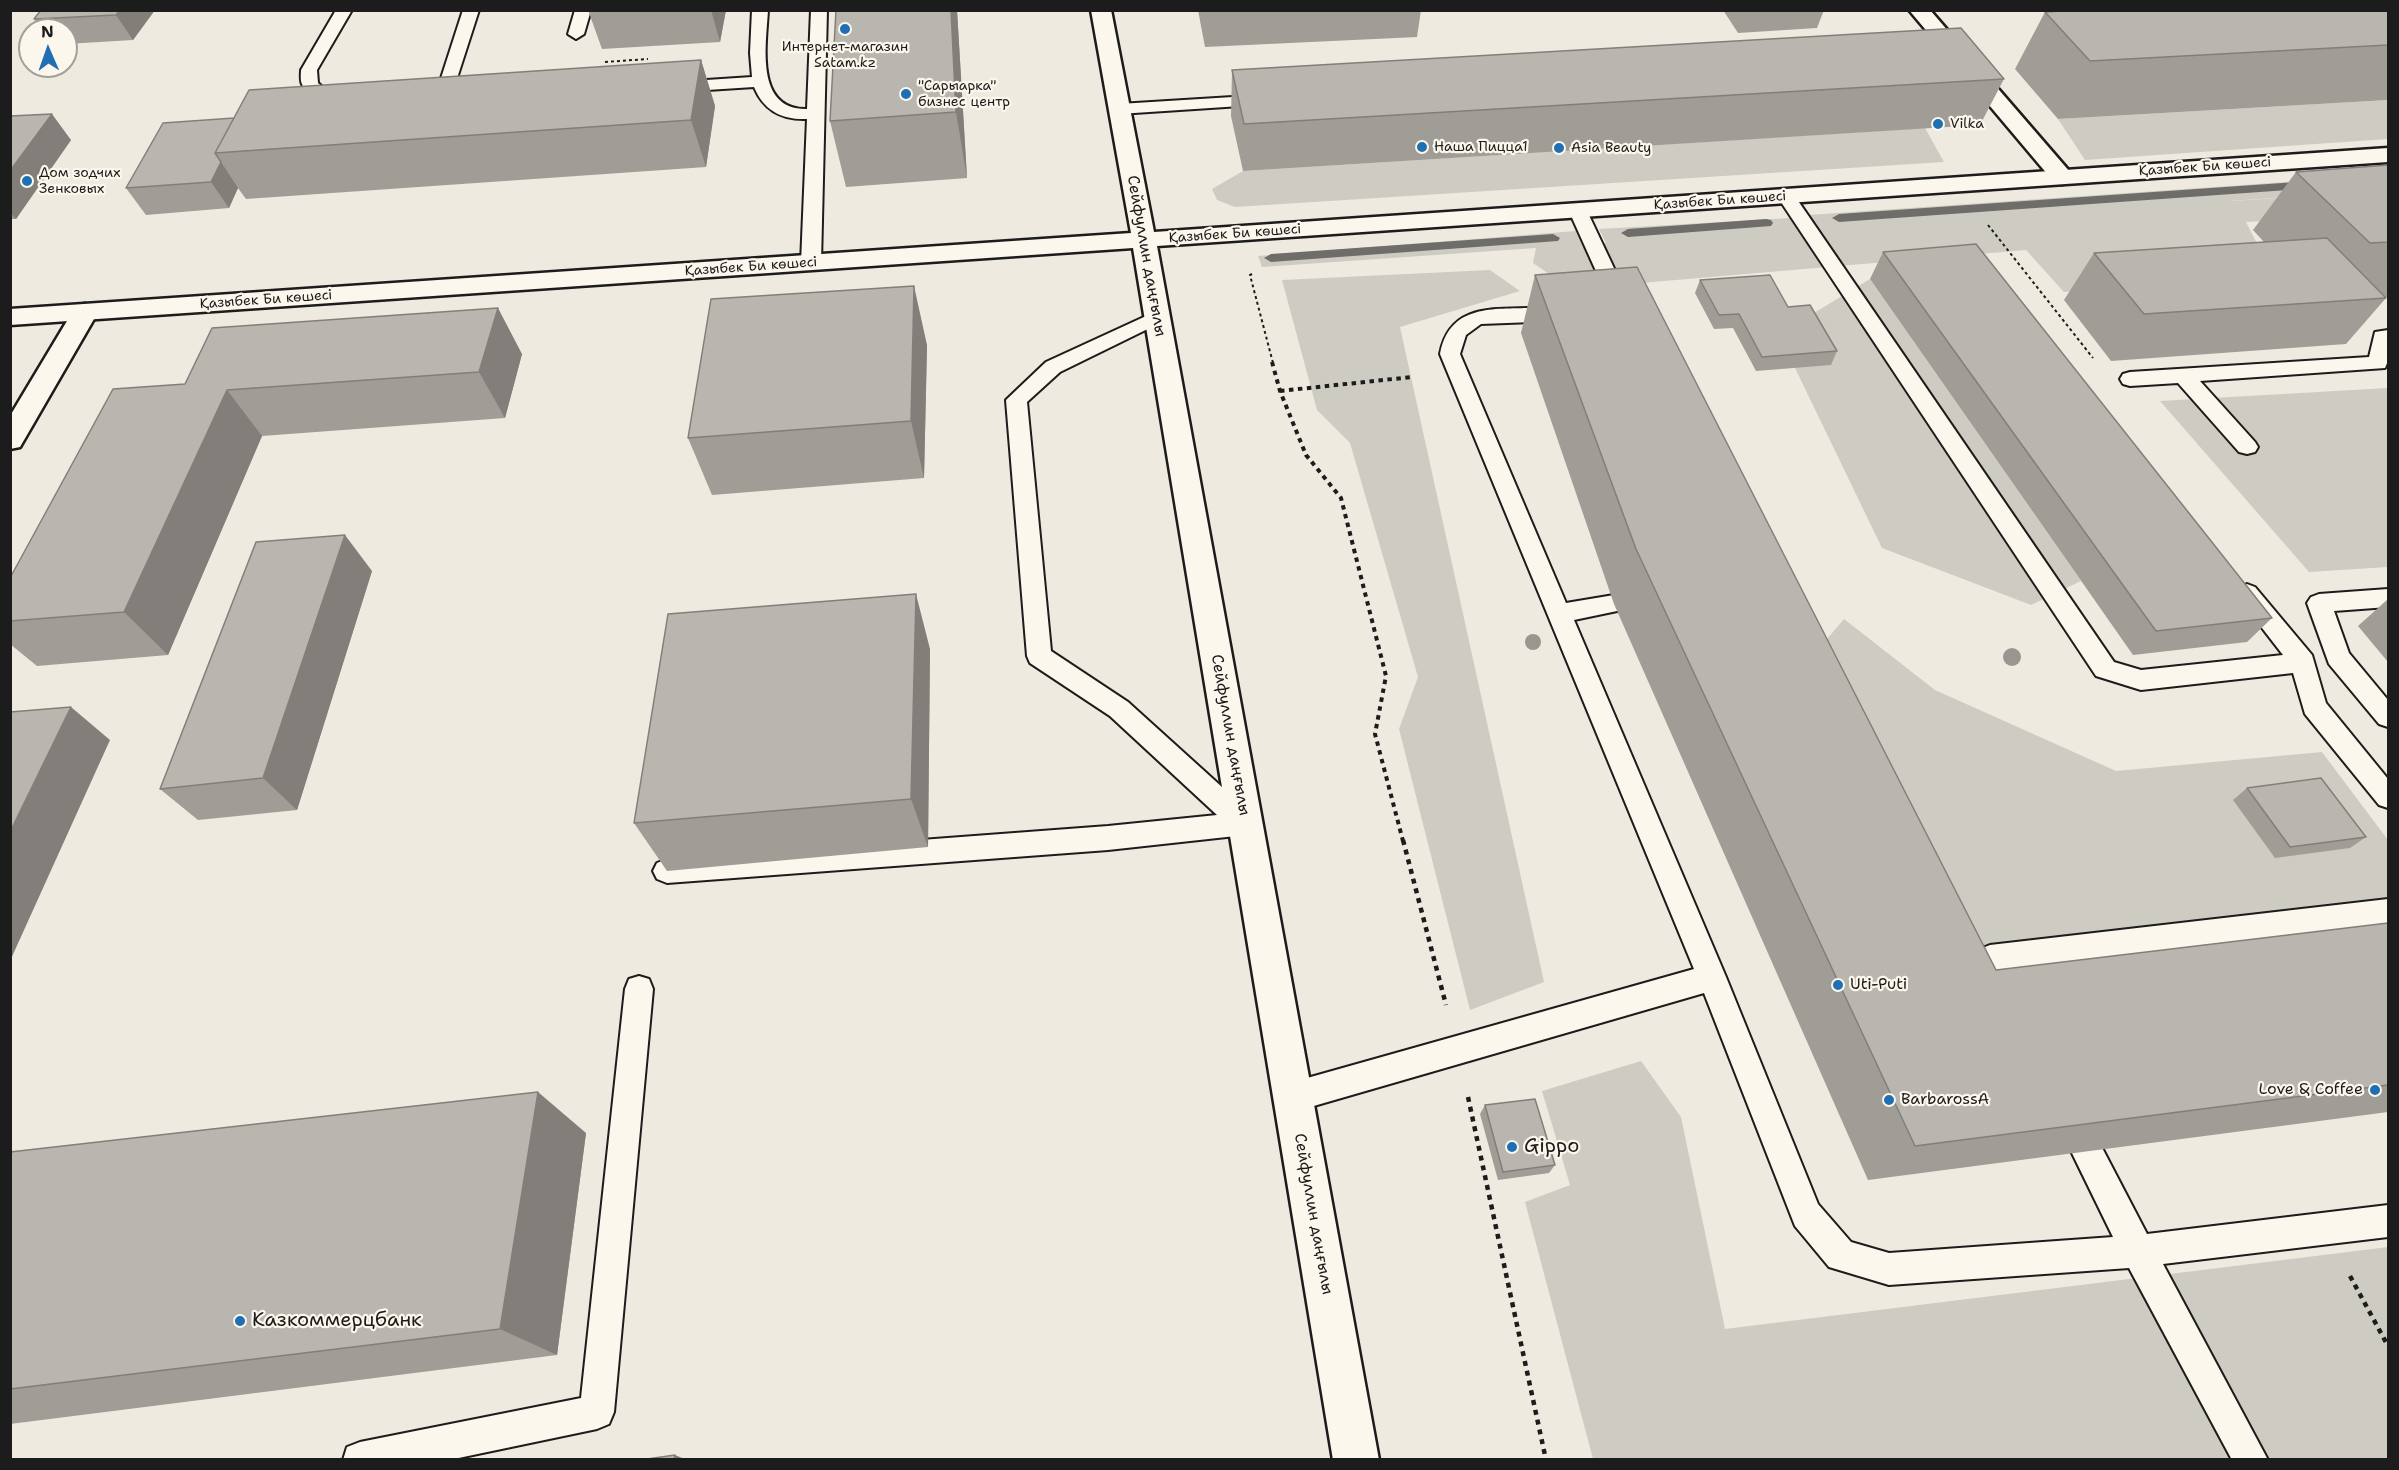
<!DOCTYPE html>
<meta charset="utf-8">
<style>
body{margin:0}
#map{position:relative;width:2399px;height:1470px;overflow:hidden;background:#eeeadf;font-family:"Shantell Sans",sans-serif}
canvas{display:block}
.frame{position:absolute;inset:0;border:12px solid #1c1c1c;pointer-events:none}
.north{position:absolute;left:18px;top:18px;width:60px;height:60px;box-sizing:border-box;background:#fbf7ec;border:2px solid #a29f99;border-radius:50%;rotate:358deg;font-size:16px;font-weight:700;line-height:24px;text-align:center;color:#1c1c1c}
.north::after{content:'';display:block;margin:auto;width:21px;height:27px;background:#1f6fb2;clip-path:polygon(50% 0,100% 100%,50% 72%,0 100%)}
</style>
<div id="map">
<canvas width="2399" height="1470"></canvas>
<div class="frame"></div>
<div class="north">N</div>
</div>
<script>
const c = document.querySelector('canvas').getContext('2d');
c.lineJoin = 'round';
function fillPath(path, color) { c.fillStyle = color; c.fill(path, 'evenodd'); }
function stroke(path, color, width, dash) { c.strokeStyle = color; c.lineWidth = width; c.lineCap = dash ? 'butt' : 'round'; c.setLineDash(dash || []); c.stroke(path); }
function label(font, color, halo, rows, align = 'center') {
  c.font = font + ' "Shantell Sans",sans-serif'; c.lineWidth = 4.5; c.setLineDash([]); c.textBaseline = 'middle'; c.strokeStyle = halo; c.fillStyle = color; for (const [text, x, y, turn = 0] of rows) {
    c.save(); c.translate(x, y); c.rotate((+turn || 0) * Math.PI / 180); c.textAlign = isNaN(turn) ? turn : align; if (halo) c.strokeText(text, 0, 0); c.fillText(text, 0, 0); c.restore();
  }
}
fillPath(new Path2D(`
 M2388,100V139L2085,160L2058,119Z
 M1925,128L1944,162L1235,207L1217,200L1212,189L1243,171Z
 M2388,175V190L2216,202L2388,191V215L2246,222L2273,275L2064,292L2026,250L1571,289L1533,263L1536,248L1262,267L1258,256L1576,231L1582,245L1606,243L1599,229L1790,218L1798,231L1818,230L1808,215Z
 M1490,270L1520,291L1400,327L1544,982L1470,1010L1399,729L1418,677L1350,443L1317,410L1282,280Z
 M1870,279L2081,581L2031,605L1882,548L1795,368L1804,319Z
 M2388,388V567L2309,572L2160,401Z
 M1844,619L1935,690L2116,771L2322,752L2388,840V933L1953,957L1810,659Z
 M1641,1061L1681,1117L1725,1329L2388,1247V1459H1593L1525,1202L1570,1185L1542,1091Z`), '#ceccc2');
fillPath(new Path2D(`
 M2311,181L2318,185L2316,188L1839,222L1832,218L1839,214Z
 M1766,219L1771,220L1773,223L1771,226L1628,237L1621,233L1628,229Z
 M1553,234L1560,238L1558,241L1271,262L1264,258L1271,254Z`), '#6f6d69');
const lane = new Path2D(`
 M336,10H352L317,70L318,83L334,97L346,99L348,103L346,107C333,110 306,99 302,84C300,80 301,74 301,70Z
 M463,10H479L450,100L448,104H436L434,100Z
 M575,10H591L584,34L576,39L568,34Z
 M752,10H768C766,46 755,110 807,109L811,10H827L821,263L818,267H804L801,263L807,119C782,120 764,111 754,87L676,92L668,87L676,82L752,77L750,53Z
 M1265,95L1271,96L1273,100L1271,104L1119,114L1113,113L1111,109L1113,105L1119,104Z
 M1786,191L1792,192L2114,662L2141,670L2283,655L2235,593L2239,587L2247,584L2255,587L2312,655L2326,703L2388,779V808L2379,805L2305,714L2293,673L2141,690L2096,676L1777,196L1780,192Z
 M1578,205L1584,207L1587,211L1629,300L1626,304L1619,306L1612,304L1609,300L1569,211L1572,207Z
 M1528,308L1566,311L1569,315L1566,319L1559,321L1481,324L1466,335L1460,354L1566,603L1614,595L1622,598L1626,604L1622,610L1574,620L1726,977L1818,1204L1851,1242L1889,1253L2113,1237L2071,1151L2076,1140L2087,1135L2098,1140L2147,1234L2388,1205V1237L2163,1264L2268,1460H2232L2129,1268L1889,1285L1829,1267L1795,1226L1704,993L1293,1112L1282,1108L1278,1097L1282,1086L1293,1082L1694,969L1440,354C1449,306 1489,309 1528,308Z
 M1157,311L1164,313L1167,317L1164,321L1060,372L1027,402L1051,651L1128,702L1254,816L1258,824L1254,832L1245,835L1108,850L667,883L657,879L653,871L657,863L667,859L1108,826L1217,815L1110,716L1030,663L1027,656L1006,400L1046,362Z
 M2388,330V361L2385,368L2200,381L2255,442L2258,447L2255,452L2247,454L2239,452L2178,383L2130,386L2123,384L2120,379L2123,374L2130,372L2369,357L2375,332Z
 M2388,589V607L2334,611L2349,653L2388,700V727L2379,724L2329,664L2307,603L2311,597L2319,594Z
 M2388,899V925L1990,971L1980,967L1976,958L1980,949L1990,945Z
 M639,976L649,979L653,989L614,1412L609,1424L597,1429L449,1460H343L347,1447L360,1442L581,1398L625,989L629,979Z`);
const street = new Path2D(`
 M1909,10H1930L2070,172L2074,177L2070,182L2062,184L2054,182Z
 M85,304L94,306L98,312L20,447L10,449V416L76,306Z`);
const secondary = new Path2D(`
 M1091,10H1111L1154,232L2388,148V162L1157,246L1379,1460H1333L1133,248L10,325V309L1131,233Z`);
stroke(lane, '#1c1c1c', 4);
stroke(street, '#1c1c1c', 5);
stroke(secondary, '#1c1c1c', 5);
stroke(new Path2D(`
 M605,62L648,59
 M1988,225L2093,358
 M1252,274L1250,275L1273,363`), '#1c1c1c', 2, [3, 3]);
stroke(new Path2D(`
 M1272,362L1280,391L1306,455L1341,498L1386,676L1375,734L1403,841
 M1280,391L1412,377`), '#1c1c1c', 4, [4.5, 4.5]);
stroke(new Path2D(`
 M1403,840L1446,1005
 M1468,1097L1546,1460
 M2350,1276L2388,1346`), '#1c1c1c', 4.5, [5, 5]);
fillPath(lane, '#fbf7ec');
fillPath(street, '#fbf7ec');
fillPath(secondary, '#fbf7ec');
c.fillStyle = '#98968f';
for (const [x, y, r] of [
 [1533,642,8],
 [2012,657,9]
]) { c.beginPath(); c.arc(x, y, r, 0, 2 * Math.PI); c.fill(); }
fillPath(new Path2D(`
 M155,10L133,40L66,44V30H42L34,19Z
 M588,10H726L720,42L602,49Z
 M957,10L967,178L846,187L830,121Z
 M1198,10H1421L1417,37L1205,47Z
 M1723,10H1824L1817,28L1738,33Z
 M2388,10V100L2058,119L2015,69L2045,12Z
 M701,60L715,106L706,167L246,199L238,188L229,208L146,215L126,188L234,118Z
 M1232,70L2004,79L1980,125L1243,171L1231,116Z
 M10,116L71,140L16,219H10Z
 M2388,165V297H2385L2386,298L2346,344L2111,361L2064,300L2094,253L2264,242L2253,230L2296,172Z
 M1883,252L2272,618L2247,642L2133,655L1870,279Z
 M1535,275L1996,970L2388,923V1112L1868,1180L1614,604L1521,333Z
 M1700,280L1788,307L1837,351L1831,365L1756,371L1733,328L1714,329L1695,293Z
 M927,345L924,478L712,495L688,438Z
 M522,354L505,418L262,436L168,655L37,666L10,644V578L185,384Z
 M372,571L297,810L198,820L160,789Z
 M2388,599V662L2358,626Z
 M930,649L928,847L667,871L634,823Z
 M2247,788L2366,837L2350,848L2275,858L2233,800Z
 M1485,1105L1555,1165L1549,1173L1498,1180L1480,1114Z
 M586,1133L557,1355L10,1424V1152Z`), '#9f9d96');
fillPath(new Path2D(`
 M120,10H155L133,40L116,15Z
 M711,10H726L720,42Z
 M951,10H957L967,178L956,112Z
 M701,60L715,106L706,167L691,120Z
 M52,114L71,140L16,219L10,212V171Z
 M221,162L238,188L229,208L211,182Z
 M914,286L927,345L924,478L911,421Z
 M498,308L522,354L505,418L479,372Z
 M227,390L262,436L168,655L124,612Z
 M345,535L372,571L297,810L263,778Z
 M916,594L930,649L928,847L911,799Z
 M71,707L110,740L10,961V832Z
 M538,1092L586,1133L557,1355L500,1329Z
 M675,1455L687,1460H674Z`), '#827f7a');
const building = new Path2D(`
 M41,10H120L116,15L34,19Z
 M836,10H951L956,112L830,121Z
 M2076,10H2388V45L2090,61L2045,12Z
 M1961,28L2004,79L1244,124L1232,70Z
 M701,60L691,120L215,153L249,90Z
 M52,114L10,171V116Z
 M234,118L215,153L221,162L211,182L126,188L163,123Z
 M2388,165V242L2370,243L2296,172Z
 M2327,238L2386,298L2144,314L2094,253Z
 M1976,244L2272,618L2156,631L1883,252Z
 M1637,267L1996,970L2388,923V1085L1915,1146L1636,549L1535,275Z
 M1770,275L1788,307L1810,305L1837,351L1762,357L1739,314L1719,315L1700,280Z
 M914,286L911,421L688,438L711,299Z
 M498,308L479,372L227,390L124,612L10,621V578L113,389L185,384L212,328Z
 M345,535L263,778L160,789L256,542Z
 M916,594L911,799L634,823L668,614Z
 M71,707L10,832V712Z
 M2321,778L2366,837L2290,847L2247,788Z
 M538,1092L500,1329L10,1389V1152Z
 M1535,1099L1555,1165L1503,1172L1485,1105Z
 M675,1455L674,1460H640Z`);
fillPath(building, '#b9b6af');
stroke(building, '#827f7a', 1.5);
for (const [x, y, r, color] of [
 [845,29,6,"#1f6fb2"],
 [906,94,6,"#1f6fb2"],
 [1938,124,6,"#1f6fb2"],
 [1422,147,6,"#1f6fb2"],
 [1559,148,6,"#1f6fb2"],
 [27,181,6,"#1f6fb2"],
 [1838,985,6,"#1f6fb2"],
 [2375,1090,6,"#1f6fb2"],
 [1889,1100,6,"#1f6fb2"],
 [1512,1147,6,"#1f6fb2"],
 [240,1321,6,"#1f6fb2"]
]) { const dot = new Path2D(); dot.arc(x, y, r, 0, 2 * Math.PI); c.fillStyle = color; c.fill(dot); stroke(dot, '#fbf7ec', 2); }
label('14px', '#1c1c1c', '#fbf7ec', [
 ["Интернет-магазин",845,47,"center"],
 ["Satam.kz",845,63,"center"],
 ["\"Сарыарка\"",918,86],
 ["бизнес центр",918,102],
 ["Vilka",1950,124],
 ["Наша Пицца1",1434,147],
 ["Asia Beauty",1571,148],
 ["Дом зодчих",39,173],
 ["Зенковых",39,189]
], 'left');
label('14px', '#1c1c1c', '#fbf7ec', [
 ["Қазыбек Би көшесі",2205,167,-4],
 ["Қазыбек Би көшесі",1720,201,-4],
 ["Қазыбек Би көшесі",1235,234,-4],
 ["Қазыбек Би көшесі",751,267,-4],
 ["Қазыбек Би көшесі",266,300,-4]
]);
label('16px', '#1c1c1c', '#fbf7ec', [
 ["Сейфуллин даңғылы",1146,256,80],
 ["Сейфуллин даңғылы",1230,735,80],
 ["Сейфуллин даңғылы",1313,1214,80]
]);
label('16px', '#1c1c1c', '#fbf7ec', [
 ["Uti-Puti",1850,985],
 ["Love & Coffee",2363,1090,"right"],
 ["BarbarossA",1901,1100]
], 'left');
label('20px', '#1c1c1c', '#fbf7ec', [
 ["Gippo",1524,1147],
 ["Казкоммерцбанк",252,1321]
], 'left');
</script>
